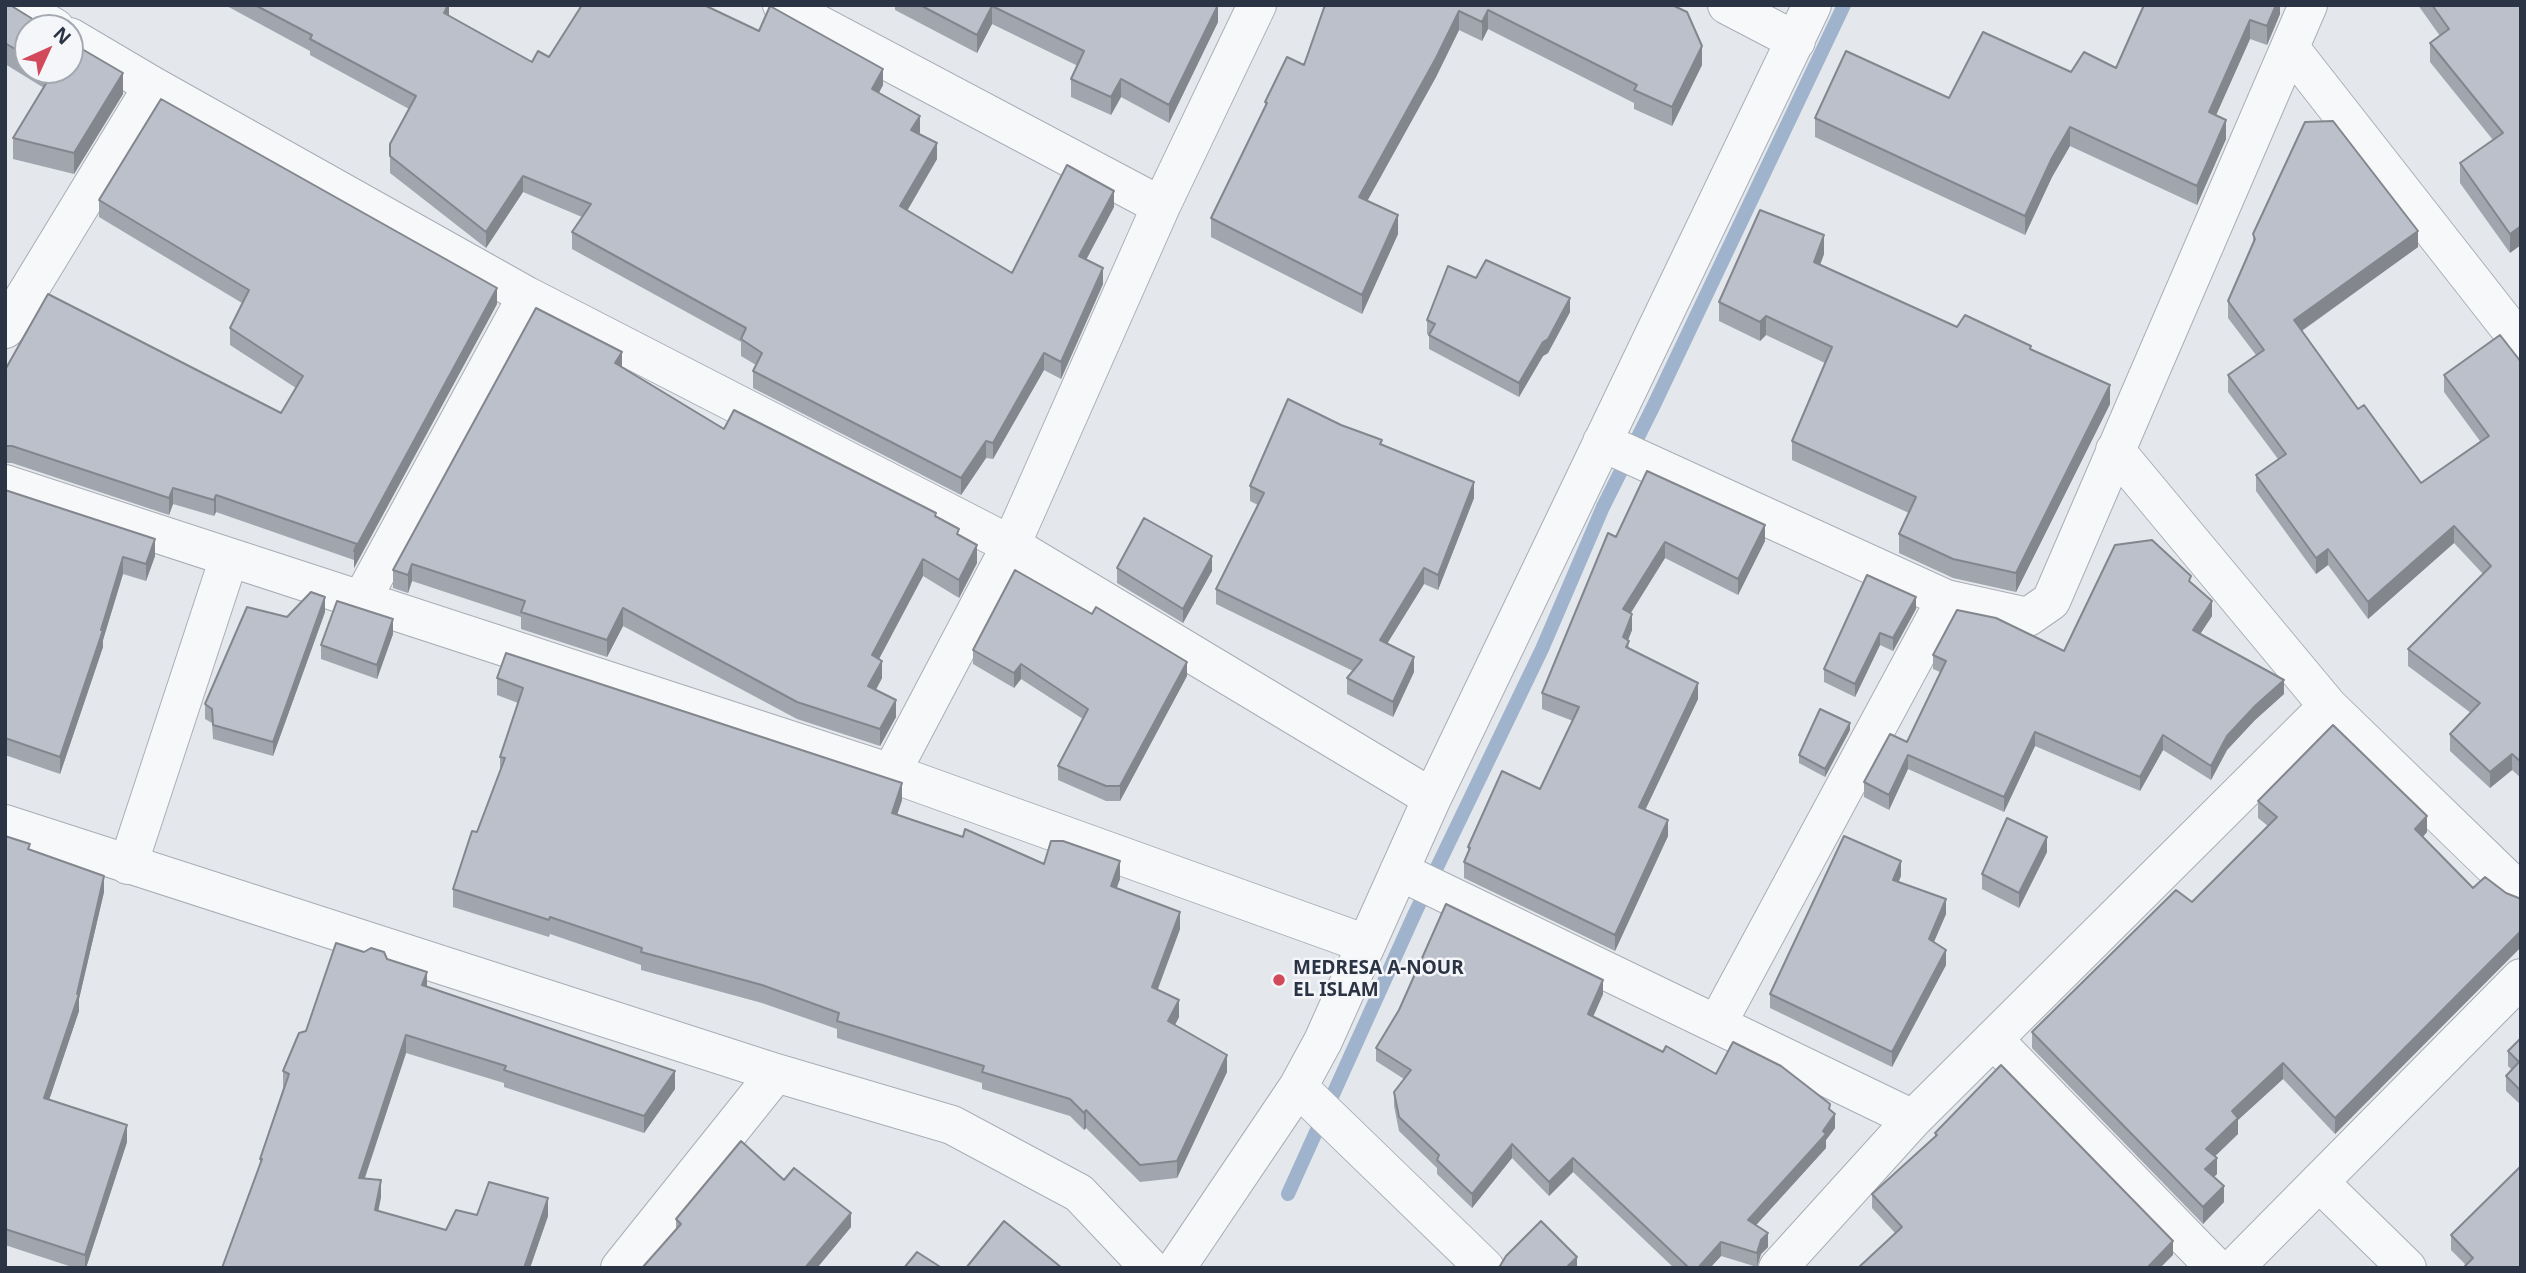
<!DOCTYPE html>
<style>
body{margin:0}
#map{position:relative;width:2526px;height:1273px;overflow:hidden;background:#e4e7ec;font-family:"Noto Sans",sans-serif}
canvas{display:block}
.frame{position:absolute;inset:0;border:7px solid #2b3445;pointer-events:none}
.north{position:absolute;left:14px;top:14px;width:70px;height:70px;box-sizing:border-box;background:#f4f6f9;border:2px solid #a4a8b1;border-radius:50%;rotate:45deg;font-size:19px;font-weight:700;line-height:28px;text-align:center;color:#2b3445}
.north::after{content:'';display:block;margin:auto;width:24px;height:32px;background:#d1495b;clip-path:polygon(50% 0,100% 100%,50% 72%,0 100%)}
</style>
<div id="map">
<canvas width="2526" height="1273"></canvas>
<div class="frame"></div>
<div class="north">N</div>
</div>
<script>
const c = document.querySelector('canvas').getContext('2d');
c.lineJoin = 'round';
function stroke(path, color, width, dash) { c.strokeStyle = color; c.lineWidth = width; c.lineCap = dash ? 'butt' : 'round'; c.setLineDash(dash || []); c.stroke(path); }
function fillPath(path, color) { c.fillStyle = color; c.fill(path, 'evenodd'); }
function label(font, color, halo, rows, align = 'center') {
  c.font = font + ' "Noto Sans",sans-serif'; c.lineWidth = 5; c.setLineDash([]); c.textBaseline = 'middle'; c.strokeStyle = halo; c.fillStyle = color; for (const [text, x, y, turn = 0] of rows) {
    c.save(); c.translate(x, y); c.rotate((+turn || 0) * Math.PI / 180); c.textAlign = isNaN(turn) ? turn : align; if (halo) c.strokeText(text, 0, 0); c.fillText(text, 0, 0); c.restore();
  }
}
stroke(new Path2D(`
 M1288,1194L1415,913L1542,649L1603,507L1653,407L1844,5`), '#9fb4cc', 14);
const minor = new Path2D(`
 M17,5L55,28
 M782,5L1161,206
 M1727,5L1796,41
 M70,37L153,86L527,296L1011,545L1432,798
 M2290,48L2521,343
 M5,329L153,86
 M1602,442L1946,599L2028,617L2051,601L2308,5
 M2115,450L2328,706L2521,893
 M5,484L891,773L1366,944
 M362,599L527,296
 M891,773L1011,545L1161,206L1257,5
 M5,824L776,1073L952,1125L1079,1193L1150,1268
 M128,865L229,558
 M1399,871L1913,1119
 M1717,1024L1946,599
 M1993,1039L2216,1268
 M1298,1087L1485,1268
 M2319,1182L2407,1268
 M620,1268L776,1073
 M1176,1268L1298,1087L1323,1041L1432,798L1812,5
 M1778,1268L1913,1119L2328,706
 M2234,1268L2521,978`);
stroke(minor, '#a9aeb7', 40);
stroke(minor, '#f7f8fa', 38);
fillPath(new Path2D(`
 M5,5L28,28V70H70L123,94L74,174L13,159V138L44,88L5,64Z
 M225,5H449V16L532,62L549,57L759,31L883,85L879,93L920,132L919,134L937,159L907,211L1012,273L1114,207L1086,260L1103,284L1061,379L1044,370L993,459L986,458L961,495L753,388V371L756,365L741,356V342L572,249V232L582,217L523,192L486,248L390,173V144L409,109L310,55V51Z
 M895,5H1218V22L1169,123L1121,97L1111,115L1071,97V79L1078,66L992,24L977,53L895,10Z
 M1325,5H1672L1702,65L1672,126L1634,109V103L1488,29L1482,41L1459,30L1436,77L1367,201L1398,234L1362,314L1211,237V218L1265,109V102L1304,65Z
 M2280,5V14L2267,45L2250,39L2216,115L2226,139L2197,205L2070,146L2052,177L2025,235L1815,137V118L1949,98L2071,72L2116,68Z
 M2418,5H2521L2510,253L2460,183V163L2493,140L2430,62V43L2440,36Z
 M99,200L497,304L354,568V560L216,512L214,516L173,504L169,515L12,463H5V370L281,413L296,388L230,345V328L242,303L99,217Z
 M2253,234L2418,247L2302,331L2358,409L2421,483L2480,441L2444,392V375L2521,362V778L2512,770L2490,788L2450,751V734L2471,713L2408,666V649L2483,574L2454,543L2368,619L2328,565L2316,574L2256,491V475L2278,459L2228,392V375L2256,355L2228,318V301L2253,245Z
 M1824,254L1820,265L1957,327L2031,349L2110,404L2016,592L1953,578L1899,553V534L1909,513L1792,460V441L1825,363L1766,335L1760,341L1719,321V302Z
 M1476,278L1570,312L1548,353L1543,356L1519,397L1429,349V335L1427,334V320Z
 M622,367L724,429L936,516L959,535L977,563L959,598L923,576L879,659L882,678L876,690L896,717L880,746L797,719L623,626L607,657L521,629V617L412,581L408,593L393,588V570Z
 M1382,444L1474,498L1438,590L1424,584L1387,644L1414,672L1393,717L1347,694V678L1353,671L1216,604V589L1258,505L1250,501V486Z
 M5,490L155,556L146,581L123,574L103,640V647L60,774L5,755Z
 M1616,537L1765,541L1738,595L1665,558L1631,613L1632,630L1628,640L1629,649L1698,699L1645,810L1668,836L1615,951L1464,878V862L1468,854V847L1540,789L1573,721L1542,709V693Z
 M1117,568L1212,571L1183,623L1117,583Z
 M2191,583L2212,616L2200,634L2284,694L2255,720L2227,750L2211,780L2163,750L2140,791L2035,746L2004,812L1908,769L1889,810L1864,797V782L1907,742L1940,672L1933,669V655L2064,651Z
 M1916,609L1893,651L1880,645L1855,697L1824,682V669Z
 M325,612L273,756L213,739L212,723L205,719V704L287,617Z
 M393,634L377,679L321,659V645Z
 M973,650L1187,676L1120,801H1106L1058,780V766L1083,719L1021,679L1014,688L973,664Z
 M497,678L902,800L897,815L1044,864L1120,879L1116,888L1180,929L1158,989L1179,1017L1175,1025L1227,1072L1177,1178L1140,1182L1086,1128L1084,1130L1070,1116L982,1089V1083L837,1038V1029L762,1003L641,970V965L550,934L549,937L453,907V889L477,832L500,770V757L518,703L497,695Z
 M1850,730L1825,777L1799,763V755Z
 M2258,801L2427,832L2423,837L2473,888L2506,893L2521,899V947L2335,1134L2283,1079L2238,1120V1134L2215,1156L2217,1174L2214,1177L2224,1202L2203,1224L2032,1048V1032L2192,902L2268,826L2258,818Z
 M5,836L104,892L79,999V1011L49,1100L127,1142L86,1268H75L5,1245Z
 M2047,852L2019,908L1982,889V874Z
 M1901,876L1898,882L1946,914L1934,942L1946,965L1892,1067L1770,1008V994Z
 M387,959L427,987L675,1089L644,1133L504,1087V1083L406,1053L365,1178L381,1197L378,1211L446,1230L477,1215L548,1216L530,1268H222L260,1165V1159L283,1088V1071L306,1031Z
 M1603,994L1593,1017L1663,1052L1716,1074L1830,1110L1835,1128L1826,1140V1148L1756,1225L1768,1247L1761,1254L1757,1267L1721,1256L1710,1268H1674L1573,1172L1549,1196L1512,1158L1472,1208L1437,1174V1168L1399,1131L1394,1106V1092L1404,1079L1376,1061V1048Z
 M2521,1038V1105L2506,1091V1076L2512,1070L2508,1066V1051Z
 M1935,1133L2173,1255L1895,1233L1872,1208V1194L1935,1138Z
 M784,1180L851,1227L817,1268H642L676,1230V1219Z
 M2451,1235L2521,1268L2466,1265L2451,1250Z`), '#a1a5ae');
fillPath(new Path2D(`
 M448,5H449V20L444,13Z
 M1218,5V22L1169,123V105Z
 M2276,5H2280V14L2267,45V26Z
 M992,6V24L977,53V35Z
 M1488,10V29L1482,41V22Z
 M1459,11V30L1436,77L1359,216V197Z
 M2250,20V39L2209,131V112Z
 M1702,46V65L1672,126V107Z
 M883,69V85L872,105V89Z
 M123,73V94L74,174V153Z
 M1121,79V97L1111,115V97Z
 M920,116V132L911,146V130Z
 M2226,120V139L2197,205V186Z
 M2070,127V146L2052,177L2025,235V216L2052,158Z
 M937,143V159L900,223V206Z
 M523,176V192L486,248V232Z
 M1114,191V207L1079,273V256Z
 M1398,215V234L1362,314V295Z
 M2521,226V245L2510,253V234Z
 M2418,231V247L2294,336V320Z
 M1824,235V254L1814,281V262Z
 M1103,268V284L1061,379V362Z
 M497,288V304L354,568V551Z
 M1570,298V312L1548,353L1543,356L1519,397V383Z
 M1766,316V335L1760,341V322Z
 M622,352V370L615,363Z
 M1044,353V370L993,459V443Z
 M2110,385V404L2016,592V573Z
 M986,441V458L961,495V478Z
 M1474,482V498L1438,590V575Z
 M173,488V504L169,515V498Z
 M216,495V512L214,516V500Z
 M1765,525V541L1738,595V579Z
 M2454,526V543L2368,619V602Z
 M155,539V556L146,581V564Z
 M1665,542V558L1623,625V609Z
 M977,545V563L959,598V580Z
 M2328,549V565L2316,574V558Z
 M1212,556V571L1183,623V609Z
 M123,557V574L103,640V647L60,774V757Z
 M923,559V576L872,672V655Z
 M412,564V581L408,593V575Z
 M1424,568V584L1380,655V640Z
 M325,597V612L273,756V742Z
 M1916,597V609L1893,651V638Z
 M2212,601V616L2193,645V630Z
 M623,608V626L607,657V640Z
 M1632,614V630L1623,653V637Z
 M393,619V634L377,679V665Z
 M1880,633V645L1855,697V684Z
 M1414,657V672L1393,717V702Z
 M882,661V678L868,704V686Z
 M1187,662V676L1120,801V786Z
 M1021,664V679L1014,688V673Z
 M2284,680V694L2255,720L2227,750L2211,780V766L2227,736L2255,706Z
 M1698,683V699L1639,823V807Z
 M896,700V717L880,746V729Z
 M1850,723V730L1825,777V769Z
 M2035,732V746L2004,812V797Z
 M2163,735V750L2140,791V777Z
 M2512,754V770L2490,788V772Z
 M1908,755V769L1889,810V795Z
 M902,783V800L892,830V813Z
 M2427,816V832L2415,845V829Z
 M1668,820V836L1615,951V935Z
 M2047,837V852L2019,908V893Z
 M1120,861V879L1111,904V886Z
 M1901,861V876L1893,895V880Z
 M104,876V892L79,999V1011L44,1115V1098L77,994Z
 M1946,899V914L1929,953V939Z
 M1180,912V929L1152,1004V987Z
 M2521,931V947L2335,1134V1118Z
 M1946,950V965L1892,1067V1052Z
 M427,972V989L422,985Z
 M1603,980V994L1588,1028V1014Z
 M1179,1000V1017L1168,1038V1021Z
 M406,1035V1053L359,1195V1178Z
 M1227,1055V1072L1177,1178V1161Z
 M2283,1063V1079L2238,1120V1134L2206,1165V1149L2232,1111Z
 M675,1071V1089L644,1133V1116Z
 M1086,1110V1128L1084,1130V1113Z
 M1835,1114V1128L1826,1140V1148L1748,1234V1220L1823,1131Z
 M127,1125V1142L86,1268H85V1255Z
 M1512,1144V1158L1472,1208V1194Z
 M1573,1158V1172L1549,1196V1182Z
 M2217,1158V1174L2205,1185V1169Z
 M381,1180V1197L375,1228V1210Z
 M2224,1186V1202L2203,1224V1207Z
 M548,1198V1216L530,1268H524Z
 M851,1213V1227L817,1268H805Z
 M1768,1233V1247L1761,1254L1757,1267V1253L1761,1240Z
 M2173,1241V1255L2160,1268H2147Z
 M1721,1242V1256L1710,1268H1698Z
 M1577,1257V1268H1566Z`), '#83868d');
const building = new Path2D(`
 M5,5H10L44,26L51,28H28V57L5,43Z
 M255,5H448L444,13L532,62L538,51L549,57L582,5H704L759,31L770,6L883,69L872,89L920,116L911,130L937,143L900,206L1012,273L1067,165L1114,191L1079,256L1103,268L1061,362L1044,353L993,443L986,441L961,478L753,371L762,353L741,339L746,328L572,232L591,204L523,176L486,232L390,156V144L416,96L310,39L312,35Z
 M920,5H1218L1169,105L1121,79L1111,97L1071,79L1084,51L992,6L977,35Z
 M1325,5H1672L1687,12L1702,46L1672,107L1634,90L1637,85L1488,10L1482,22L1459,11L1436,58L1359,197L1398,215L1362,295L1211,218L1267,103L1265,102L1287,57L1304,65Z
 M2144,5H2276L2267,26L2250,20L2209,112L2226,120L2197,186L2070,127L2052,158L2025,216L1815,118L1846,51L1949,98L1983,32L2071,72L2084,52L2116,68Z
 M2432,5H2521V226L2510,234L2460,163L2503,133L2430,43L2449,29Z
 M70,42L123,73L74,153L13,138L53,72L50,70H70Z
 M161,99L497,288L354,551L357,544L216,495L214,500L173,488L169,498L12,446H5V370L48,294L281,413L303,376L230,328L249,290L99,200Z
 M2333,121L2418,231L2294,320L2358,409L2364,405L2421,483L2489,436L2444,375L2500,335L2521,362V762L2512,754L2490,772L2450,734L2480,703L2408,649L2491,566L2454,526L2368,602L2328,549L2316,558L2256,475L2286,454L2228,375L2264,350L2228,301L2255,239L2253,234L2305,122Z
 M1760,210L1824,235L1814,262L1957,327L1965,315L2031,346L2030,349L2110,385L2016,573L1953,559L1899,534L1916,497L1792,441L1832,347L1766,316L1760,322L1719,302Z
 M1486,260L1570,298L1548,339L1543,342L1519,383L1429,335L1435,324L1427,320L1448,266L1476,278Z
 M536,308L622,352L615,363L724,429L734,410L936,513L935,516L959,529L957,534L977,545L959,580L923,559L872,655L882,661L868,686L896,700L880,729L797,702L623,608L607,640L521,612L525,601L412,564L408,575L393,570Z
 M1288,399L1341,425L1382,440L1380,444L1474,482L1438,575L1424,568L1380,640L1414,657L1393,702L1347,678L1362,660L1216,589L1264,493L1250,486Z
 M1647,471L1765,525L1738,579L1665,542L1623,609L1632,614L1623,637L1629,641L1626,647L1698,683L1639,807L1668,820L1615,935L1464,862L1470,848L1468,847L1502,771L1540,789L1579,707L1542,693L1608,533L1616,537Z
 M5,490L155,539L146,564L123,557L101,630H103L60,757L5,738Z
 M1144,518L1212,556L1183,609L1117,568Z
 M2152,540L2191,576L2189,581L2212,601L2193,630L2284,680L2255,706L2227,736L2211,766L2163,735L2140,777L2035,732L2004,797L1908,755L1889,795L1864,782L1890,734L1907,742L1946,661L1933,655L1957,610L1996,618L2064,651L2115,545Z
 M1015,570L1092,614L1096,607L1187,662L1120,786H1106L1058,766L1088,709L1021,664L1014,673L973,650Z
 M1867,575L1916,597L1893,638L1880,633L1855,684L1824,669Z
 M311,592L325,597L273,742L213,725L212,709L205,704L247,607L287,617Z
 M337,601L393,619L377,665L321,645Z
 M506,653L902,783L892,813L963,837L965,829L1044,864L1051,841H1063L1120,861L1111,886L1180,912L1152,987L1179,1000L1168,1021L1227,1055L1177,1161L1140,1165L1086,1110L1084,1113L1070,1099L982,1072L984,1066L837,1021L839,1013L762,985L641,952L642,948L550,917L549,920L453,889L472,831L477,832L505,758L500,757L523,688L497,678Z
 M1820,709L1850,723L1825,769L1799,755Z
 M2333,725L2427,816L2415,829L2473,888L2485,877L2506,893L2521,899V931L2335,1118L2283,1063L2232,1111L2238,1118L2206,1149L2217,1158L2205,1169L2224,1186L2203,1207L2032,1032L2176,890L2192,902L2277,817L2258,801Z
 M2007,818L2047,837L2019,893L1982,874Z
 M5,836L30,844L28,849L104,876L77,994H79L44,1098L127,1125L85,1255L5,1229Z
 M1844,836L1901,861L1893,880L1946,899L1929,939L1946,950L1892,1052L1770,994Z
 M1446,904L1603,980L1588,1014L1663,1052L1666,1046L1716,1074L1733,1042L1781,1066L1830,1104L1829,1109L1835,1114L1823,1131L1826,1134L1748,1220L1768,1233L1761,1240L1757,1253L1721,1242L1698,1268H1689L1573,1158L1549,1182L1512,1144L1472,1194L1437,1160L1439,1155L1399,1117L1394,1092L1411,1070L1376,1048L1399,1010Z
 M336,943L364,952L371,948L384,952L387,959L427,972L422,985L675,1071L644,1116L504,1070L506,1066L406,1035L359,1178L381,1180L375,1210L446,1230L456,1210L477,1215L489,1182L548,1198L524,1268H222L262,1159H260L289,1074L283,1071L299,1033L306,1031Z
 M2521,1038V1091L2506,1076L2519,1062L2508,1051Z
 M2001,1065L2173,1241L2147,1268H1858L1902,1227L1872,1194L1937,1135L1935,1133Z
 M741,1141L784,1180L794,1168L851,1213L805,1268H642L681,1224L676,1219Z
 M2521,1166V1268H2463L2473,1258L2451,1235Z
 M1004,1221L1062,1268H966Z
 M1541,1221L1577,1257L1566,1268H1497L1500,1266L1506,1256Z
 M917,1252L942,1268H904Z`);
fillPath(building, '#bbc0ca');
stroke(building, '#83868d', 2);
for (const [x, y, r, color] of [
 [1279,980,7,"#d1495b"]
]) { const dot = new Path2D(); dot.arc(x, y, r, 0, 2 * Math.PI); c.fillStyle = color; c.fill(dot); stroke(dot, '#f4f6f9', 2.5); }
label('bold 19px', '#2b3445', '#f4f6f9', [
 ["MEDRESA A-NOUR",1293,969],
 ["EL ISLAM",1293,991]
], 'left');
</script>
